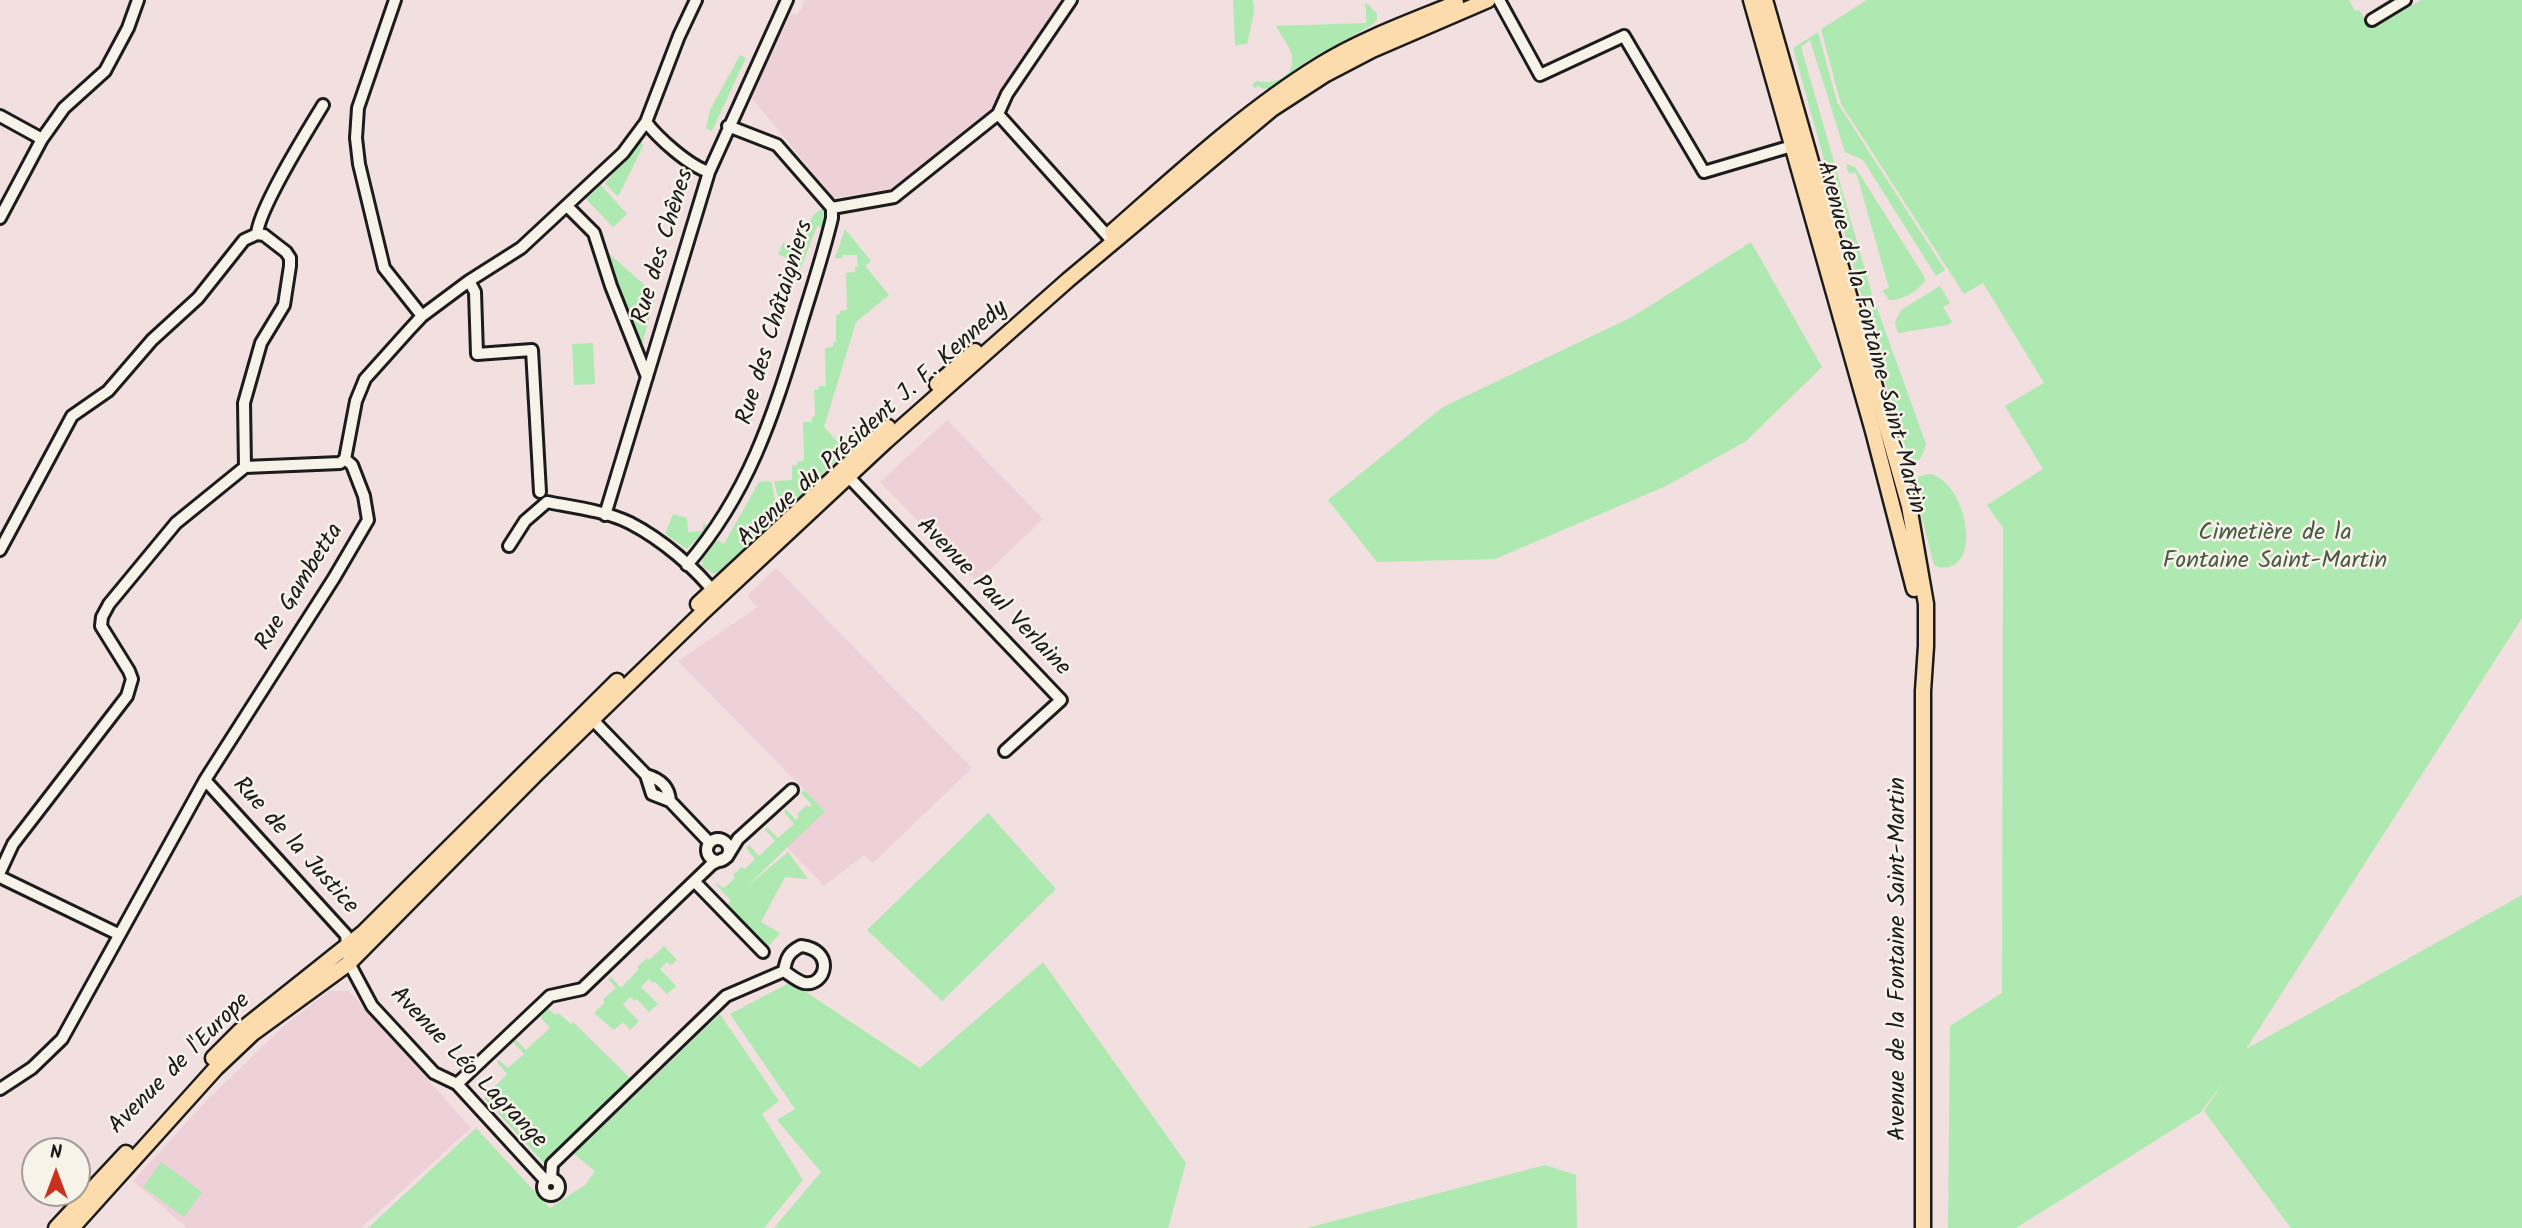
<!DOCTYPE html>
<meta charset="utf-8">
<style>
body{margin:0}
#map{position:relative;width:2522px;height:1228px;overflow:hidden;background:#f2dfdf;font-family:Kalam,sans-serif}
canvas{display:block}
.north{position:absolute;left:21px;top:1137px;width:70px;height:70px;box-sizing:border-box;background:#f7f3e8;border:2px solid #9f9d96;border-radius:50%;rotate:0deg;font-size:19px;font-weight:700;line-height:28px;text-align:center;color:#1c1c1c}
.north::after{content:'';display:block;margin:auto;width:24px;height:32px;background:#c8321e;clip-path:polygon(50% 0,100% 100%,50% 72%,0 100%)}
</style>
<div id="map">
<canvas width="2522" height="1228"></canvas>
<div class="north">N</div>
</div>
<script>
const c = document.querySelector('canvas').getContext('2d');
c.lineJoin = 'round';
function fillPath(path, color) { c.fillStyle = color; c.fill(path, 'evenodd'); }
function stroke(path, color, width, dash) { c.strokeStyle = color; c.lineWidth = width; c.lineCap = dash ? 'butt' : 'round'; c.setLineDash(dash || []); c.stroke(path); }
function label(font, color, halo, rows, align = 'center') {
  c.font = font + ' Kalam,sans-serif'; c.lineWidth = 5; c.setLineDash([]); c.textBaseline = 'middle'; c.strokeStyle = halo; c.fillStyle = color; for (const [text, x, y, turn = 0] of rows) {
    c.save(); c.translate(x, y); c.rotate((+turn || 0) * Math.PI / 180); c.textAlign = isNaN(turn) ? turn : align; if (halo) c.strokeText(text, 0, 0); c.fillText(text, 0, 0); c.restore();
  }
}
fillPath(new Path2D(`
 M805,0H1065L992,111L896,188L834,198L751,97L791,14L798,15Z
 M947,420L1043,519L977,582L880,482Z
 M776,568L972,768L873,863L864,855L824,886L787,847L824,810L678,661L758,607L747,596Z
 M329,991H349L471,1128L361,1228H187L133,1181L206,1101L286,1024Z`), '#eed1d8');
fillPath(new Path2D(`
 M1233,0H1253L1254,12L1247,44L1235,45Z
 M1867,0H2349L2355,11L2359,10L2372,29L2421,0H2522V618L2246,1049L2522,895V1228H2291L2204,1111L2224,1081L2201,1112L2016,1228H1948L1950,1026L2002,993L2003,528L1987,505L2043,469L2005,406L2044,383L1983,283L1964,294L1841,104L1821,29Z
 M1364,3L1369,5L1377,14V20L1372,25L1306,62L1271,88L1264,89L1258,86L1255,88L1252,85L1256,81C1272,85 1295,78 1292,57C1291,47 1281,36 1276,26L1366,23V9Z
 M1818,32L1837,102L1945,270L1936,276L1863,160L1845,152L1810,40L1801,47L1872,294L1926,444C1923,456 1920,461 1909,466L1793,48Z
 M740,55L746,58L712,131L706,128L710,110Z
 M641,141L643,146L619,195L617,196L605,183Z
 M1846,164L1855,167L1924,276L1925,281C1918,291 1901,301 1889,300L1882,290L1889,288L1856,172L1849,174Z
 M601,185L627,214L613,227L586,199Z
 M825,209V228L817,226L798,275L791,260L778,254L783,243L802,248C806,235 808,211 825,209Z
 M845,229L871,261L865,266L889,295L856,322L824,427L846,451L782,514L774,481L792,480V465H797V462L804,461L803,422H812V417L815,416L814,390H818L819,386H826L825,348L833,347V342H836V315L840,314V311L847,310L846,273L855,272V267H858L857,255H843L842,258H835Z
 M1751,242L1822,367L1746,441L1666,486L1495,559L1377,562L1328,500L1443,407L1632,317Z
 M607,252L656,295L641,348L607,260Z
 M1940,286L1950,303L1943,307L1952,322L1947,325L1898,333L1895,322L1901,310Z
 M593,343L595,384L574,385L572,344Z
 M1929,474C1962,478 1983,558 1949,567C1943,568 1939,568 1934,565L1913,482L1920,476Z
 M771,481L779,517L774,521L771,518L762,527L765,530L718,572L713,574L702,566L703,559L717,540L724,544L759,482Z
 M673,514L687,518L688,532L703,531V524H706V529L687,549L665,534Z
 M804,790L825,811L745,888L788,852L808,879L785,877L761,922L780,933L767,948L726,906L731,901L714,882L724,888L735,878L733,875L742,867L745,869L755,859L746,848L749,845L759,856L775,841L765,830L767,827L778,838L794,824L784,812L786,809L796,820L799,817L797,814L807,805L809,807L812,805L801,793Z
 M988,813L1056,889L942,1001L867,930Z
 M664,946L677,960L671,965L667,962L660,969L676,986L667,994L655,982L653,983L649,979L641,987L658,1004L649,1012L637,999L635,1001L630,997L623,1005L639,1021L630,1030L623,1022L614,1030L594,1013L605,1002L603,999L616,988L608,979L611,977L621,988L639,969L637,967L647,958L649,960Z
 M1043,962L1186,1163L1168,1228H774L821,1172L777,1120L795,1109L730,1014L791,982L920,1068Z
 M548,1008L555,1015L558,1013L571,1024L573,1022L632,1080L546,1165L484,1098L507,1074L497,1062L499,1060L508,1068L524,1054L513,1042L516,1040L526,1050L550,1028L540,1017Z
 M720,1014L779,1101L762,1114L803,1180L764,1228H368L476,1128L550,1208L585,1185L595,1171L574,1154Z
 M161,1162L202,1192L184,1217L143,1187Z
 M1545,1165L1576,1175L1577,1228H1307Z`), '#ade9b0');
const minor = new Path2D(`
 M395,0L358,108L356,138L359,164L384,268L422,316
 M1499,0L1540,75L1624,36L1704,172L1792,146
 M2372,20L2405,0
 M998,114L1113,242
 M0,116L42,139
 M646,122C658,138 689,166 709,172
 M567,206L594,233L611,286L647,377
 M832,208L894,197L998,114L1007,94L1071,0
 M0,218L42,139L64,108L105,71L128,28L138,0
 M257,234C259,208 308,130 323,105
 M469,281L475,292L477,354L532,350L540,492
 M345,459L356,401L365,379L409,330L422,316L469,281L521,248L623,153L646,122L679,36L696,0
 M245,467L244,403L261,343L284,305L290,266V258L286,252L264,235L257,234
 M845,473L1061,700L1005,751
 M605,515L709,172L787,0
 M509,546L525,521L547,502C573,507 606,511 630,523C661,539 696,568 717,596
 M0,550L72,416L108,391L152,340L198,298L244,240L257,234
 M687,565C748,494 772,419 799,331C810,294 823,256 832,218V208L777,145L728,126
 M592,719L646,775
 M646,775C660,779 669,786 670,801L652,794Z
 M205,780L346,935L349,963L372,1006L434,1073L457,1084L545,1180
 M670,801L710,843
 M707 850a11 11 0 1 1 22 0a11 11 0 1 1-22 0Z
 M0,872L13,844L127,696L132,679L129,671L101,626L102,617L109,604L176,523L245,467L340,463L345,459
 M0,877L118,934
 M695,882L763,952
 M801,946C836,950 826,987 804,983C797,981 790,975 784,971C786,958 789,952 801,946Z
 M457,1084L550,996L582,989L712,864L727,857L738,839L792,790
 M0,1089L32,1068L62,1039L205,780L334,578L368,520L364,496L352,465L345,459
 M551,1178L552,1164L726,996L784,971
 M543 1187a8 8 0 1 1 16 0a8 8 0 1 1-16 0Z`);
const major = new Path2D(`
 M1751,0L1873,431L1914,589
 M1765,0L1909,506L1926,604V646L1923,691V1228
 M1112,232C1178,174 1244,112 1320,65C1362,39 1410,22 1456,3
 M937,384L975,351
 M698,604L888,427
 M213,1058L240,1031L363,933L617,681
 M56,1228L126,1153
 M72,1228L216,1068L253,1033L349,963L536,774L703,612L885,442L1068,280L1272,109L1326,74L1372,50L1488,0`);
stroke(minor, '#1c1c1c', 16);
stroke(major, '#1c1c1c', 19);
stroke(minor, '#f7f3e8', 10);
stroke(major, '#fcdcac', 14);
label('24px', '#1c1c1c', '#f7f3e8', [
 ["Rue des Chênes",665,247,-73],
 ["Rue des Châtaigniers",777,323,-73],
 ["Avenue de la Fontaine Saint-Martin",1869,338,75],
 ["Avenue du Président J. F. Kennedy",874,425,-42],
 ["Rue Gambetta",301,588,-58],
 ["Avenue Paul Verlaine",992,598,46],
 ["Rue de la Justice",294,847,48],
 ["Avenue de la Fontaine Saint-Martin",1900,959,-90],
 ["Avenue de l'Europe",181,1065,-45],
 ["Avenue Léo Lagrange",467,1069,46]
]);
label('24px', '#485a48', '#f7f3e8', [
 ["Cimetière de la",2275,535],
 ["Fontaine Saint-Martin",2275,563]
]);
</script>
